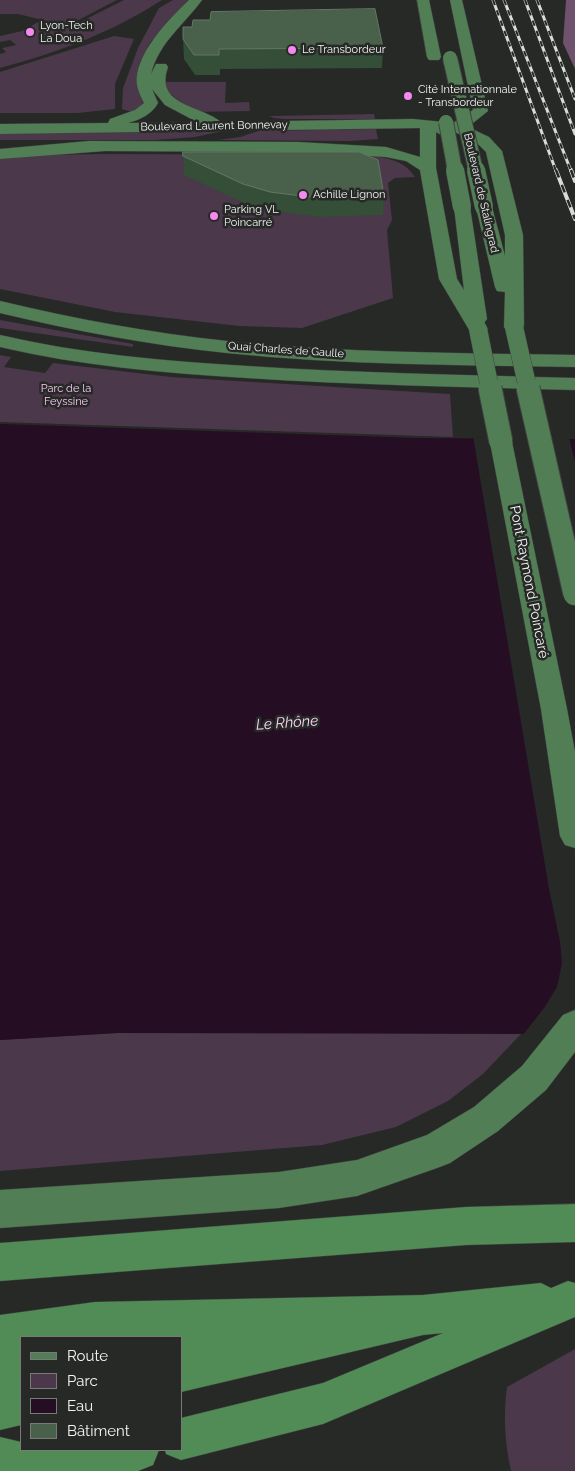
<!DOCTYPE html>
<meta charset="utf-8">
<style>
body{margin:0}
#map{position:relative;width:575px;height:1471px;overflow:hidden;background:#262926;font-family:Raleway,sans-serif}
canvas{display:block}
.legend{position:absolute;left:20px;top:1336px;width:162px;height:115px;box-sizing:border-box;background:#262926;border:1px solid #787a78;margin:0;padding:6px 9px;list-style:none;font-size:15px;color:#f2f4f3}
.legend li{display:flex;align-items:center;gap:10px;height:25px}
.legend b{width:25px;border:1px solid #787a78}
</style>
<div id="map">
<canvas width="575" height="1471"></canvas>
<ul class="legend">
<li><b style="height:6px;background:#527e56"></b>Route</li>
<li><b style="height:14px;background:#4b384a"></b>Parc</li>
<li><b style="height:14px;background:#250d24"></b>Eau</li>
<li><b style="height:14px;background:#49604b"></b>Bâtiment</li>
</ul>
</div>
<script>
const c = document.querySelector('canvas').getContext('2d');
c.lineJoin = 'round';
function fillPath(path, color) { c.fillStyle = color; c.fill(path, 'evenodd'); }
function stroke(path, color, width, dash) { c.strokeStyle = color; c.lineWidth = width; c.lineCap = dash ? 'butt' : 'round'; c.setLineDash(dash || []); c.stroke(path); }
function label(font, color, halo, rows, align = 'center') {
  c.font = font + ' Raleway,sans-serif'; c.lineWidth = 5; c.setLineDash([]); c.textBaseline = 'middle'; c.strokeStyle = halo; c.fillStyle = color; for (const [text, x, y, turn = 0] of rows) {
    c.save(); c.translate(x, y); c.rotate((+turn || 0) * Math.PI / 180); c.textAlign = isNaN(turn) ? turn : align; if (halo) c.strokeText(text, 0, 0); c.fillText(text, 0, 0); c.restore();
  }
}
fillPath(new Path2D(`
 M0,0H117L67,26L18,14H0Z
 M124,0H162C113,32 57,53 0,68V54L6,52L2,48L16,45L10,40L0,42V36L22,31L40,21L68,28Z
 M173,0H188L150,43L139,65L137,78L143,101L142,105L132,112L122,109L123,88L138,48L159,8Z
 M114,36L134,39L115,84V109L78,113H0V72Z
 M163,82H226L225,103L249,102L250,111L192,112L164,88Z
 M374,114L375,119H284L274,118L269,116Z
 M376,129L378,139L350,141L218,140L240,137L258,131Z
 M224,131L195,137L155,140H0V134H2Z
 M102,154L351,155C375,157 401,155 415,177L395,178L388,183L392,220L387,230L393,298L302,328L239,326L115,312L0,289V159L45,155Z
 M0,320L133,344V347L0,328Z
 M0,355L11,357L4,367L45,373L53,363L171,377L450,394L453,437L0,422Z
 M237,1032L521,1034L483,1074L448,1101L396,1127L322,1145L0,1171V1040L117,1033Z
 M575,1349V1471H511C505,1444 503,1415 507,1387Z`), '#4b384a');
fillPath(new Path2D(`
 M566,0H575V69L563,43Z`), '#6f526d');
fillPath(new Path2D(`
 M0,424L416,438L575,439V1034L117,1033L0,1040Z`), '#250d24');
fillPath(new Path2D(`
 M473,436L569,437L575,462V1037L522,1036L544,1008L557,987L562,963L560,942L549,889Z`), '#262926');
const primary = new Path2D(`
 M189,0H202C184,25 159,42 151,74L156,64H166L168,67C154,106 201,105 221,122L413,119L453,123L473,110L450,0H462L488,111L468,127L489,137L502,151L523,235L524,327L521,331L514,333L507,331L504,327L505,292L497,291L495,287L476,207L478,203H490L492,207L505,256V235L486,152L478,144L455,132L443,136L436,132V168L457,279L464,290L454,207L456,203H468L470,207L487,319L484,323L488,329L485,333L478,335L471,333L439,279L420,170L406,161L386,157L298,152L105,151L0,159V149L89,141L298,142L386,147L420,157V128L0,134V124L108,123L110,119L135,110L144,103C141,97 138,91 137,85C133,56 169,19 189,0ZM152,89L165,105L197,122L128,123C141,119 151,115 158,103Z
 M417,0H429L441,57L439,60H429L427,57Z
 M0,301C75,319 151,333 227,341C343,353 459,353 575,355V367C459,365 342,365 227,353C150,345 75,331 0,313Z
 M0,335C81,354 164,361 247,366C356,373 466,375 575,378V390C466,387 356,385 247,378C164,373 81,366 0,347Z
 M501,435L509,437L512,442L567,709L575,752V848L565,845L560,836L541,709L490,442L493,437Z
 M575,1010V1052L546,1090L498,1131L450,1163L437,1168L357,1196L279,1208L0,1228V1190L279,1172L357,1160L427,1135L474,1107L522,1066L563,1015Z`);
const trunk = new Path2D(`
 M575,1204V1242L466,1245L0,1281V1243L466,1207Z
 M568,1281L575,1283V1317L323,1424L181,1460L166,1454L165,1450H181V1418L323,1383L443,1333L423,1335L181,1392V1337H21V1425L0,1430V1315L95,1302L423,1295L541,1283L551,1288Z
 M0,1437L21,1442V1450H159L153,1465L138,1471H0Z`);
stroke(primary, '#414341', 1);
stroke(trunk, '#414341', 1);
fillPath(primary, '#527e56');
fillPath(trunk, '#518b56');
const railFar1 = new Path2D(`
 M493,0L556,171
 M504,0L571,171
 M525,0L575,134
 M537,0L575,99`);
const rail = new Path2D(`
 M556,170L575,219
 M571,170L575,181`);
stroke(railFar1, '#d9dbda', 3);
stroke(rail, '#d9dbda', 4);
stroke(railFar1, '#262926', 2, [5.5]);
stroke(rail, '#262926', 2.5, [8]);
const primaryBridgeFar2 = new Path2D(`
 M450,58L476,171
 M446,122L455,171`);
const primaryBridgeFar1 = new Path2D(`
 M455,170L462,207
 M476,170L484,207
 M514,327L528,389
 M478,329L490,389`);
const primaryBridge = new Path2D(`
 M490,388L501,442
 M528,388L575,594`);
stroke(primaryBridgeFar2, '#414341', 16, []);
stroke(primaryBridgeFar1, '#414341', 19, []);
stroke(primaryBridge, '#414341', 25, []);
stroke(primaryBridgeFar2, '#527e56', 14);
stroke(primaryBridgeFar1, '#527e56', 18);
stroke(primaryBridge, '#527e56', 23);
fillPath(new Path2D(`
 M210,20L383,48L382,68L220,69V75H195L184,59L183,39L192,27Z
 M183,156L384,196L383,215L318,217L270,210L244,203L184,175Z`), '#344e37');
const building = new Path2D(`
 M375,9L383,48L219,49V55H194L183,39V27H192L193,20H210L211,12Z
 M183,152H359L378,160L384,196L318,198L270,192L243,184L183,156Z`);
fillPath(building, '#49604b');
stroke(building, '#637766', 1);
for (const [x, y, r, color] of [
 [30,32,5,"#f489f0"],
 [292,50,5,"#f489f0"],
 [408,96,5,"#f489f0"],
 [303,195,5,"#f489f0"],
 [214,216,5,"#f489f0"]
]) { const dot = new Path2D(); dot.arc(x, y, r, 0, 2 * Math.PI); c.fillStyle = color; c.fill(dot); stroke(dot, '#262926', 2); }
label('11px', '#f2f4f3', '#262926', [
 ["Lyon-Tech",40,26],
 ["La Doua",40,39],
 ["Le Transbordeur",302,50],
 ["Cité Internationnale",418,90],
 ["- Transbordeur",418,103],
 ["Achille Lignon",313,195],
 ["Parking VL",224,210],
 ["Poincarré",224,223]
], 'left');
label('11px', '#f2f4f3', '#262926', [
 ["Boulevard Laurent Bonnevay",214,126,-1],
 ["Boulevard de Stalingrad",481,193,77],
 ["Quai Charles de Gaulle",286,350,4]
]);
label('11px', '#fac6f7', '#262926', [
 ["Parc de la",66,389],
 ["Feyssine",66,402]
]);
label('14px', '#f2f4f3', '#262926', [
 ["Pont Raymond Poincaré",529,582,79]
]);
label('italic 15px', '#fcd2f9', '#262926', [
 ["Le Rhône",287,723,-4]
]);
</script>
